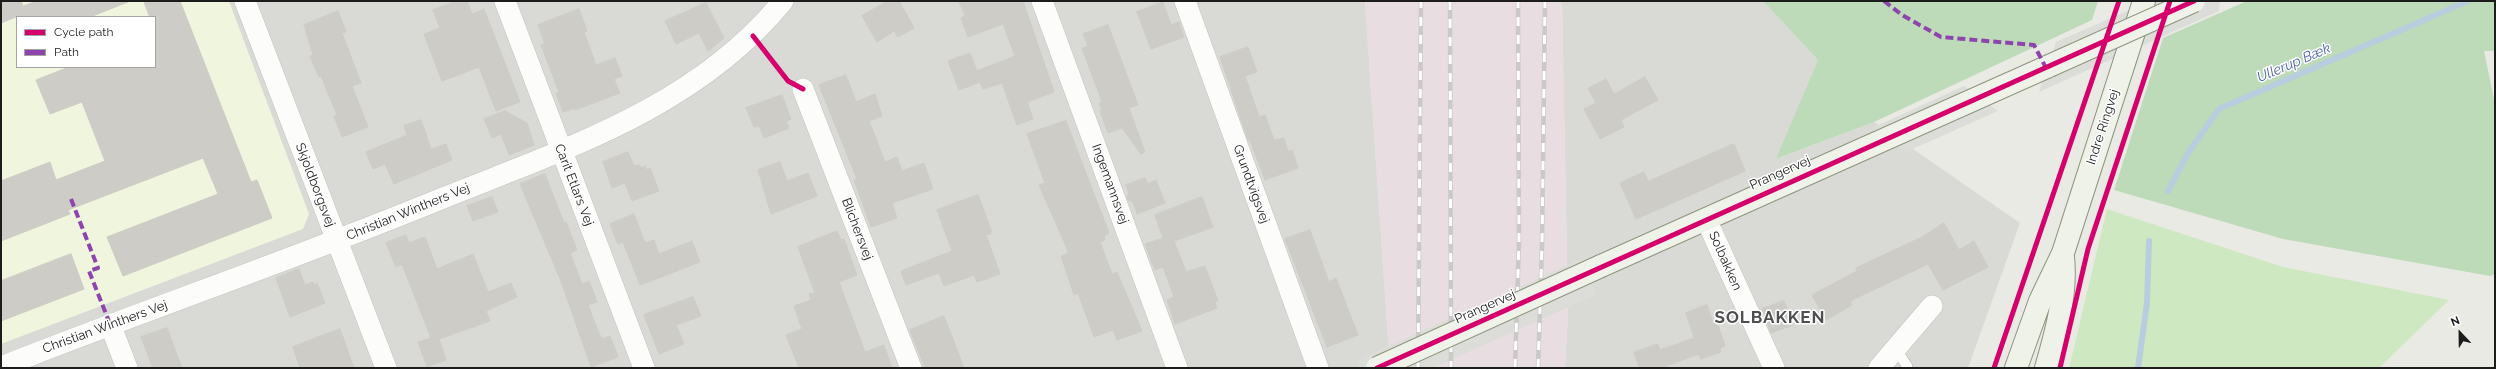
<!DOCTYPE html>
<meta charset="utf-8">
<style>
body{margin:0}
#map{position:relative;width:2496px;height:369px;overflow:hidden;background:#eaeae4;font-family:Raleway,sans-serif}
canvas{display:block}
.frame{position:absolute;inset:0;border:2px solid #1c1c1c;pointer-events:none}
.legend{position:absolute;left:16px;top:16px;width:140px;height:52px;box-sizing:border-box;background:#fff;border:1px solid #a4a4a4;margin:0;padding:5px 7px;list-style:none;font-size:12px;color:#1c1c1c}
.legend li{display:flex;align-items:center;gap:8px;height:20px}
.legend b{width:20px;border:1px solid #a4a4a4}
.north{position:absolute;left:2440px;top:313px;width:40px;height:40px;-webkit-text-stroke:3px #fff;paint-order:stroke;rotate:338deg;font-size:11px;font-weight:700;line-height:16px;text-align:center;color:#1c1c1c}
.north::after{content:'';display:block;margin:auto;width:14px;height:18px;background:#1c1c1c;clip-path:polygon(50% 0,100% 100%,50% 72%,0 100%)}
</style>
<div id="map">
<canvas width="2496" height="369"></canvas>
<div class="frame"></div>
<ul class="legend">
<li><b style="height:5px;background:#d6006c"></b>Cycle path</li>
<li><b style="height:5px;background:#8e44ad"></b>Path</li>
</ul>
<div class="north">N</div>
</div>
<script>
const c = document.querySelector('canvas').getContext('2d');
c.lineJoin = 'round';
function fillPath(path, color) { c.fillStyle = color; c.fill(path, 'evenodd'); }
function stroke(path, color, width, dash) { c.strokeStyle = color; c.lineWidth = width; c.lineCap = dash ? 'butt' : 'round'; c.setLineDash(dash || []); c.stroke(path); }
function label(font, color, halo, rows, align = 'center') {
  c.font = font + ' Raleway,sans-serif'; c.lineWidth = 3; c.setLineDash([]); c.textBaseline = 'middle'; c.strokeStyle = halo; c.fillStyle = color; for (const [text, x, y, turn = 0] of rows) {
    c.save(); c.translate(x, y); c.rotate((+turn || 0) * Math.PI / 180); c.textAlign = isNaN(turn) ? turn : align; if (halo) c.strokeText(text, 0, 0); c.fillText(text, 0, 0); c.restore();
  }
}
fillPath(new Path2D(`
 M1,1H1365L1390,368H1ZM17,17H155V67H17Z
 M1562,1H1763L1818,60L1777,159L1874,122L2020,223L1968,368H1565L1568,314Z`), '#d9d9d6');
fillPath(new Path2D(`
 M1365,1H1562L1568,315L1565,368H1390Z`), '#e8dde1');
fillPath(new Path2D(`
 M1,1H229L309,214L303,229L1,344ZM17,17H155V67H17Z`), '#f0f5de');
fillPath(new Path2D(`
 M2107,209L2283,267L2449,300L2379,368H2069Z`), '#cee8c2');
fillPath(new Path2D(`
 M1763,1H2098L2092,20L1874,122L1776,159L1818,60Z
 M2247,1H2495V51H2484L2495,104V274L2490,276L2283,239L2114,190L2163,38Z`), '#bddab9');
fillPath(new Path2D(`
 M2150,1H2220L2219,11L2039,92L2056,42Z
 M1964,86L1998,111L1906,152L1872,128Z
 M1588,256L1595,295L1432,368H1358V360Z`), '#dcdcd9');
stroke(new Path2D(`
 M2168,191L2188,153L2219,109L2468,1
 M2138,368L2147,303L2149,241`), '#b8cdde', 6);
const building = new Path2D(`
 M1,1H21L23,6L37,1L128,2L90,17H16L1,23Z
 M144,1H180L251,182L257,180L272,218L123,276L107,237L218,194L203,158L68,210L70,214L1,241V181L50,162L56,180L105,161L82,102L50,114L36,80L69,67H155V17H150Z
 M457,1H467L472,14L484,9L520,102L496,111L479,67L442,81L424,34L440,28L433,10Z
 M888,1H899L914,28L898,37L894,31L877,42L862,16Z
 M959,1H1023L1054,92L1027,102L1033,119L1017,125L1002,83L983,89L980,82L959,90L948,61L970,53L977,71L1015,56L1003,24L968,37L961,18L965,16Z
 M1163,2L1171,25L1179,22L1184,37L1151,49L1137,12Z
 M706,3L724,38L708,51L699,33L676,44L665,21Z
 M579,9L587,31L584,32L596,65L615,58L622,76L614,79L620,93L575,110V108L563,112L556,93L559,92L541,45L545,44L538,25Z
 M338,11L346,32L342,33L361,83L352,86L368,127L342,137L334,116L337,115L321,76L319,77L310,56L313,55L304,25Z
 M1108,25L1138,105L1129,108L1145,152L1141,154L1122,128L1108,133L1100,111H1102L1099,103L1102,102L1082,48L1088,46L1083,34Z
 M1248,47L1257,72L1245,76L1259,117L1265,115L1274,140L1284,138L1288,152L1292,150L1298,168L1265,180L1250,140H1248L1220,57Z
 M846,75L856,102L875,94L882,116L869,121L885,162L897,157L902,171L924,163L933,189L892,203L897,218L871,227L854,180L857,179L819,85Z
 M1645,77L1658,100L1621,120L1624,127L1600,139L1584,109L1596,103L1588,88L1606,79L1614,94Z
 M782,95L791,119L786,122L789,128L764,138L759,126L754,127L746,108Z
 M505,111L527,123L534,145L509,155L501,134L492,138L484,119Z
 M421,120L431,149L446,144L452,160L394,184L385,164L373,169L366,152L407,135L404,126Z
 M1066,121L1109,233L1104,236L1105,240L1100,242L1112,274L1117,272L1142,331L1117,340L1113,330L1094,337L1078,293L1074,295L1061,256L1069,253L1039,185L1045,183L1027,134Z
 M1734,144L1745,171L1636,219L1620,183L1644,172L1648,181Z
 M628,152L634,166L639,165L641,168L645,166L647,170L650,168L659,191L632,201L625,183L612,188L603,162Z
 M780,162L787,181L808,173L817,196L771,214L758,170Z
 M545,174L564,223L566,222L577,250L570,253L582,284L589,281L597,302L588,305L598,331L602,339L610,336L618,357L591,367L561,281L520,184Z
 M1145,178L1148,184L1156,180L1165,203L1137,214L1133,202L1128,200L1127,197L1129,193L1126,185Z
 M978,195L991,230V234L986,235L1000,274L977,282L974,275L944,286L939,273L906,285L901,271L952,251L937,210Z
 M492,197L498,212L473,221L467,206Z
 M1202,197L1213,227L1174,241L1186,272L1205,266L1218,301L1215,302L1217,308L1175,324L1167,300L1174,297L1163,267L1155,270L1145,244L1163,238L1155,215Z
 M634,214L645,243L654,240L659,254L692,241L700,262L640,285L623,242L618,244L610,224Z
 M1944,223L1959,250L1974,241L1988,267L1943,290L1928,264L1850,301L1852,305L1826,320L1812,295L1857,271L1856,268L1922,237Z
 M1310,230L1329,282L1336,278L1358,335L1327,347L1285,239Z
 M837,231L841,240L844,239L857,275L839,282L865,352L884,345L892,368H799L786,335L802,329L794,306L811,300L809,294L815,293L798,247Z
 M406,235L409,243L425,237L437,269L473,254L488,292L511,283L517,297L486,311L490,321L439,339L446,360L427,367L418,342L431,338L402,264L396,267L386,243Z
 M71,254L84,289L1,321V281Z
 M299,269L305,285L313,282L314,285L317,283L325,303L290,317L276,278Z
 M693,297L701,316L676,325L684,344L659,354L644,315Z
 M1784,301L1793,325L1771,333L1762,309Z
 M1707,305L1713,323L1717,322L1725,346L1720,348L1721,352L1701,359L1699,354L1661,368H1639L1634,352L1658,344L1660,350L1694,338L1686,313Z
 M944,316L964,368H925L910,330Z
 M167,328L182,368H153L141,337Z
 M340,329L354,368H300L293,347Z`);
fillPath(building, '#cdccc7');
stroke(building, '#cdccc5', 1);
const lane = new Path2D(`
 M1895,348L1907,366L1906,368`);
const street = new Path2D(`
 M245,1L386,368
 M505,1L644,368
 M1042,1L1177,368
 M1185,1L1318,368
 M803,89L911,368
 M1706,219L1774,368
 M110,324L127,368
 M1,367C148,309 297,258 443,198C565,149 697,107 783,1
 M1879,368L1932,306`);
const secondary = new Path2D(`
 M1601,266L2049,66
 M2016,368L2040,301L2063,253L2144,1
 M2046,368C2056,333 2067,294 2063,257`);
stroke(lane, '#c3c3c0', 12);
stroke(street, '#c3c3c0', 22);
stroke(secondary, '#8c947d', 24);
stroke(lane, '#fcfcfb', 10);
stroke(street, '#fcfcfb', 21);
stroke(secondary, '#eff2e9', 22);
const rail = new Path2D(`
 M1450,1L1451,368
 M1418,368L1421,1
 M1515,368L1519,241L1518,1
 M1538,368L1542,246L1545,1`);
stroke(rail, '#c9c9c8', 4.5);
stroke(rail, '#fff', 3, [9]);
const secondaryBridge = new Path2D(`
 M2049,66L2194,1
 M1377,368L1601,266`);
stroke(secondaryBridge, '#8c947d', 24, []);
stroke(secondaryBridge, '#eff2e9', 22);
stroke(new Path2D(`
 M1884,1L1902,15L1941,37L2034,45L2046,68
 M71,199L98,268L89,271L110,324`), '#8e44ad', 4, [8, 4]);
stroke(new Path2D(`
 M753,36L788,81L803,89
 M1377,368L2194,1
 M1994,368L2119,1
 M2060,368L2088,249L2170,1`), '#d6006c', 5);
label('13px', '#1c1c1c', '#fff', [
 ["Indre Ringvej",2103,127,-72],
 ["Prangervej",1780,173,-24],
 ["Ingemannsvej",1110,184,70],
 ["Grundtvigsvej",1251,184,70],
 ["Skjoldborgsvej",315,185,69],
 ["Carit Etlars Vej",574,185,69],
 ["Christian Winthers Vej",408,212,-22],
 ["Blichersvej",857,229,69],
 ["Solbakken",1725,261,66],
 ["Prangervej",1485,307,-24],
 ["Christian Winthers Vej",105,327,-20]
]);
label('italic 14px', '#4a62a9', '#fff', [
 ["Ullerup Bæk",2294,63,-23]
]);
c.letterSpacing = '1px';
label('bold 17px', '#4f4f4f', '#fff', [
 ["SOLBAKKEN",1770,318]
]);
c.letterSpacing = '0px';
</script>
